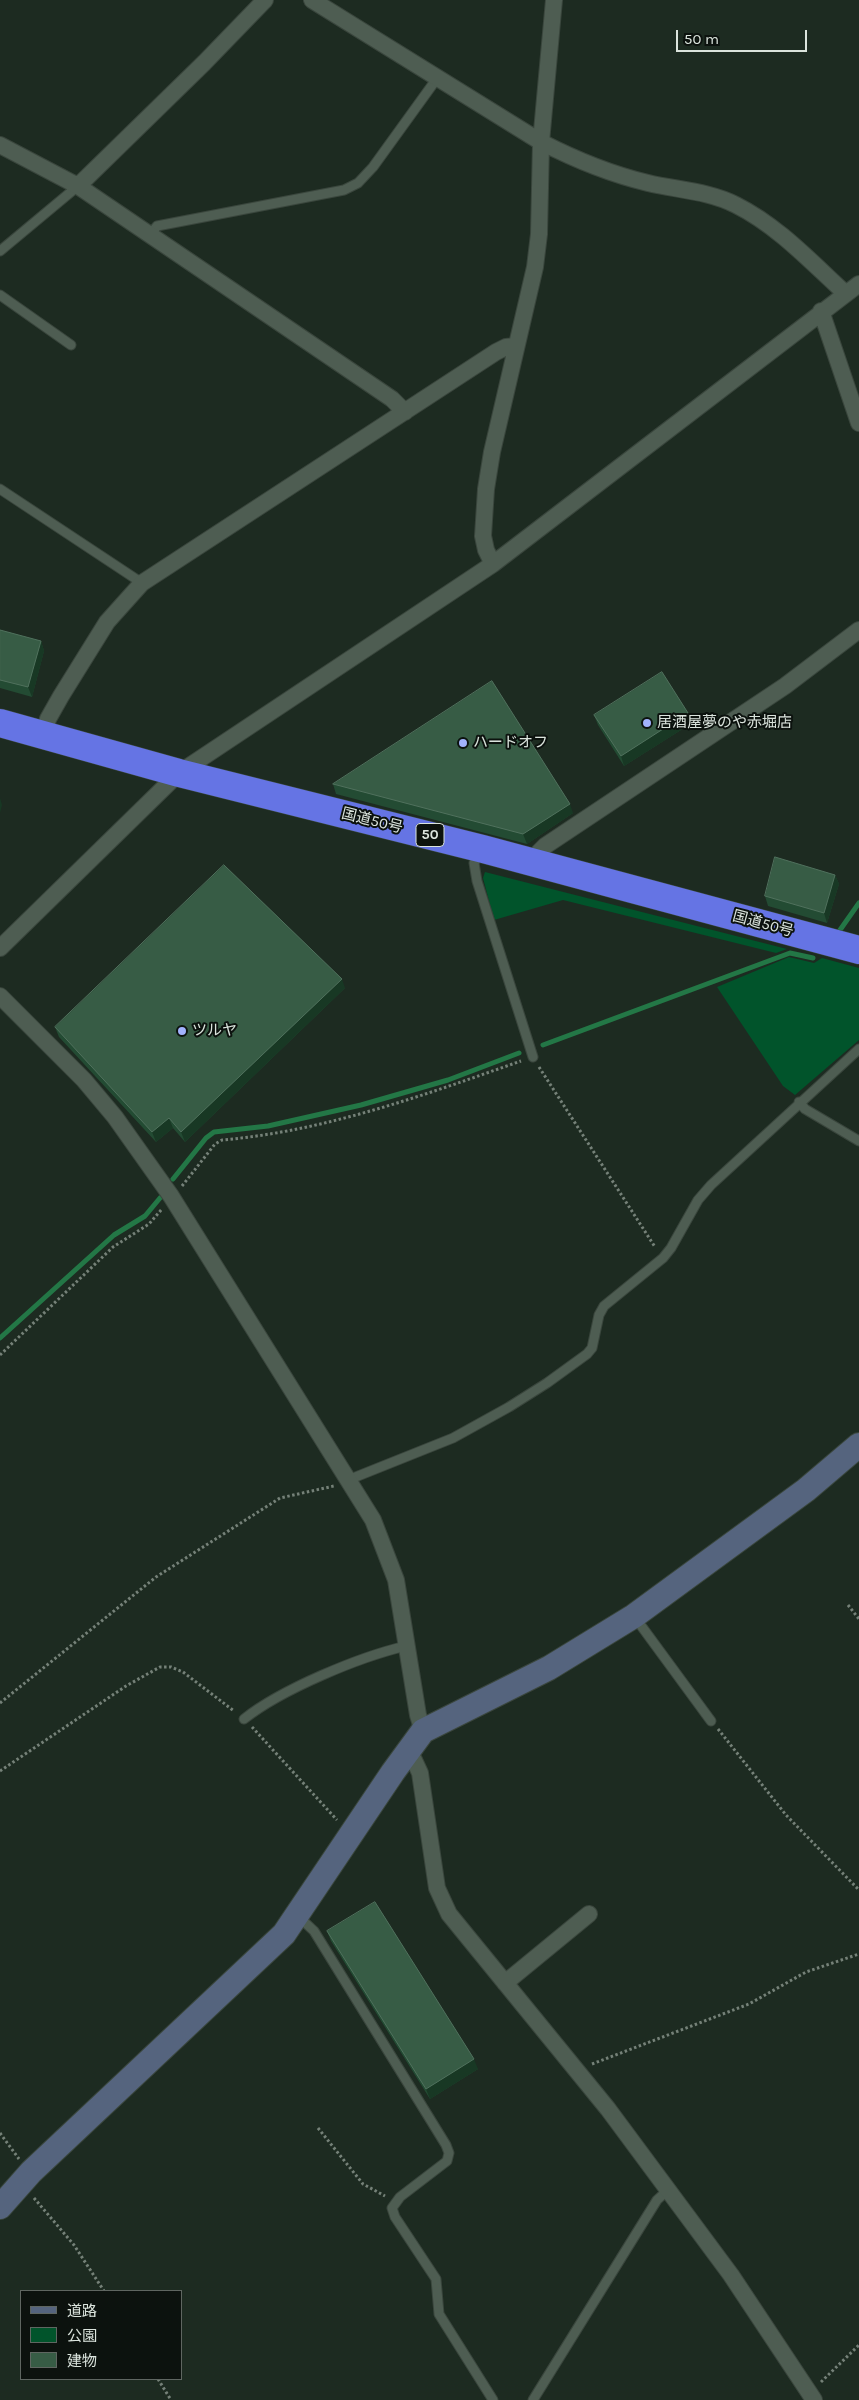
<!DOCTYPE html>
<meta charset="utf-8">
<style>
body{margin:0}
#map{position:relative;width:859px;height:2400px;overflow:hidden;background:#1d2b21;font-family:Karla,"Noto Sans JP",sans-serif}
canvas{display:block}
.legend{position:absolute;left:20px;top:2290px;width:162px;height:90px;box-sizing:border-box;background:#0c120e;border:1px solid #5f6661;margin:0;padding:6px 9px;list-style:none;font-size:15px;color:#dbe4dd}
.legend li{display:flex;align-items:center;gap:10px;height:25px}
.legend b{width:25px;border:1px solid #5f6661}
.scale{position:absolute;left:676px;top:30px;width:131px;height:22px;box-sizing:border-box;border:2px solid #dbe4dd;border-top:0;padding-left:6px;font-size:15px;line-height:18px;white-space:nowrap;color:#dbe4dd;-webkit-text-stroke:4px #0c120e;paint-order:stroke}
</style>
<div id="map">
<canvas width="859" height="2400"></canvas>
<ul class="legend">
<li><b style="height:6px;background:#55647e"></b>道路</li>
<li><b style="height:14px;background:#01542b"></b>公園</li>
<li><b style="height:14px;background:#375c45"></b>建物</li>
</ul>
<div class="scale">50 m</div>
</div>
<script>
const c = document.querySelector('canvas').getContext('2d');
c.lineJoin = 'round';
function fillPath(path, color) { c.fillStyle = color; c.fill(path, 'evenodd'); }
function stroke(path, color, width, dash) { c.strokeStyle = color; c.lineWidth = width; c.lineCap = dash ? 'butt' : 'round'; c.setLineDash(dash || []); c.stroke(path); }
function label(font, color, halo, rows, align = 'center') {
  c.font = font + ' Karla,"Noto Sans JP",sans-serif'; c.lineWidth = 4; c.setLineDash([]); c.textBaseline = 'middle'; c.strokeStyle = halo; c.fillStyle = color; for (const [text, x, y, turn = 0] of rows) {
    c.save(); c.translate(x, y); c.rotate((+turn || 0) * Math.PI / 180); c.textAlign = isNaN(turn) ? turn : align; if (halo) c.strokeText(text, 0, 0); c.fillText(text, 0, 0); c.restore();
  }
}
fillPath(new Path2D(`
 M485,872L787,949L776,953L563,900L494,920L483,878Z
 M789,957L814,963L822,958L859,968V1040L795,1095L783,1086L717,987Z`), '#01542b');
stroke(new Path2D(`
 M840,930L859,903
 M543,1045L790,953L813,958
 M173,1179L206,1138L214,1132L268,1126L361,1105L448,1080L519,1053
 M0,1338L114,1235L145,1216L160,1198`), '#237746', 5);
const lane = new Path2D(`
 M150,235L157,226L344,190L358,183L373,167L438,77
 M0,251L78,186
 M0,295L71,345
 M0,489L142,583
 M481,851L474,863L477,881L533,1057
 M799,1102L805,1109L859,1141
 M348,1480L453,1438L509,1407L547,1383L587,1354L592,1348L599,1315L604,1306L663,1258L671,1248L698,1200L711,1185L859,1049
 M634,1616L711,1721
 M244,1719C282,1689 359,1657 406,1646
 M298,1916L314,1931L446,2145L449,2153L447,2161L400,2197L392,2208L395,2217L436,2279L439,2314L493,2400
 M533,2400L657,2200L668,2190`);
const street = new Path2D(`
 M312,0L541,142C576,160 610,174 648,183C677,190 709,191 736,205C778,226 811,262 845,293
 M0,145L78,186L392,399L405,412
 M78,186L204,63L265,0
 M821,311L859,423
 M493,564L486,550L483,536L486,489L492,452L535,267L539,234L541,142L554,0
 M44,735L48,719L61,696L107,622L142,583L496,352L506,347L515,346
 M536,863L539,852L545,846L785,686L859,630
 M0,948L179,773L493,564L859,284
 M0,996L84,1080L115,1117L171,1196L373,1520L396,1580L418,1715L423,1731
 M407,1752L414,1760L420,1773L437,1888L449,1914L608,2109L731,2275L814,2400
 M505,1983L589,1914`);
const secondary = new Path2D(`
 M0,2207L31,2172L284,1934L393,1772L423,1731L549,1668L634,1616L806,1490L859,1445`);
const highway = new Path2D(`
 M0,723L179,773L483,849L859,950`);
stroke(lane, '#3a463d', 11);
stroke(street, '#3a463d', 18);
stroke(secondary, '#3a463d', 26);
stroke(highway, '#3a463d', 29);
stroke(new Path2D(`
 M539,1067L655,1247
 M182,1186L215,1144L222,1140C326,1131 424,1095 521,1061
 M0,1355L113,1247L149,1224L162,1209
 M848,1605L859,1619
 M0,1703L156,1577L280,1498L334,1486
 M252,1727L337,1820
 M718,1729L786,1815L859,1890
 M0,1771L126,1686L160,1667H171L183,1672L234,1711
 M592,2064L749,2004L806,1972L859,1954
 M318,2128L363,2184L385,2196
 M0,2133L19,2159
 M34,2198L74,2245L104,2291
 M158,2379L171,2400
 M821,2382L859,2345`), '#758178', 3, [2.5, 2.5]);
stroke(lane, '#4e5d52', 9);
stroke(street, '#4e5d52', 16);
stroke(secondary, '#55647e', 24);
stroke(highway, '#6574e4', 28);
fillPath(new Path2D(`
 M0,630L41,641L44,651L32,697L0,688Z
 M688,713L692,723L624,766L598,725L594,715Z
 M333,784L573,813L527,844L336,794Z
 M835,875L839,884L827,923L768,906L765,896Z
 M345,988L185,1142L173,1128L156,1142L59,1037L55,1027Z
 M327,1931L478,2069L430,2099L331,1941Z`), '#234b33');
fillPath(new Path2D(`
 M41,641L44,651L32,697L28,687Z
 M688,713L692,723L624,766L621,756Z
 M0,798L2,805L0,813Z
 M570,804L573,813L527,844L523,834Z
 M835,875L839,884L827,923L824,913Z
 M342,979L345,988L185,1142L181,1132Z
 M169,1118L173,1128L156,1142L152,1132Z
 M474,2059L478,2069L430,2099L426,2089Z`), '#183824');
const building = new Path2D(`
 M0,630L41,641L28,687L0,680Z
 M662,672L688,713L621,756L594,715Z
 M492,681L570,804L523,834L333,784Z
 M775,857L835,875L824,913L765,896Z
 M224,865L342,979L181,1132L169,1118L152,1132L55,1027Z
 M375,1902L474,2059L426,2089L327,1931Z`);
fillPath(building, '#375c45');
stroke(building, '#50715d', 1);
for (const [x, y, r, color] of [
 [647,723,5,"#a2b2fd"],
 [463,743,5,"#a2b2fd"],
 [182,1031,5,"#a2b2fd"]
]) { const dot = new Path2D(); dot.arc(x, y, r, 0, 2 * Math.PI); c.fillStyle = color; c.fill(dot); stroke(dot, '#0c120e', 2); }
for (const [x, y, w] of [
 [430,835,28]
]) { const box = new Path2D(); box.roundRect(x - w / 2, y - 11.5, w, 23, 4); c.fillStyle = '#0c120e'; c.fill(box); stroke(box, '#dbe4dd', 1); }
label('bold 14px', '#dbe4dd', null, [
 ["50",430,835]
]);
label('15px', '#dbe4dd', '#0c120e', [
 ["居酒屋夢のや赤堀店",657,723],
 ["ハードオフ",473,743],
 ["ツルヤ",192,1031]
], 'left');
label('15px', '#dbe4dd', '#0c120e', [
 ["国道50号",372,821,14],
 ["国道50号",763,924,15]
]);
</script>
